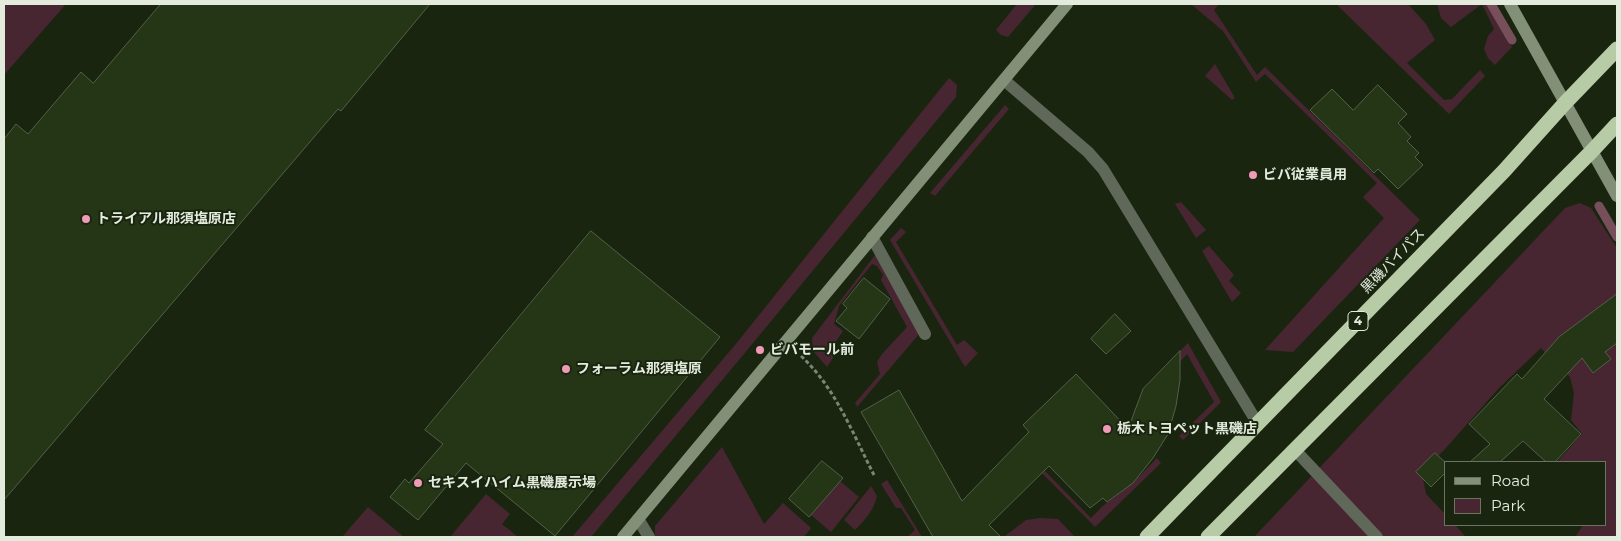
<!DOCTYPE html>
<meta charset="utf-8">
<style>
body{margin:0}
#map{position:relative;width:1621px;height:541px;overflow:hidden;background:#1a2510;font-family:Montserrat,sans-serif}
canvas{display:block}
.frame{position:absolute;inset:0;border:5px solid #e3ebdd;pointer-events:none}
.legend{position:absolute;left:1444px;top:461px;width:162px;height:65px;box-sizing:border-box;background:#1a2510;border:1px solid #6a7462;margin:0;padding:6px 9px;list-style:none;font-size:15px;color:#e3ebdd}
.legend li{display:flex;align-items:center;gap:10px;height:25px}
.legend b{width:25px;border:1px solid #6a7462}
</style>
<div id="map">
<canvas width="1621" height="541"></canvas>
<div class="frame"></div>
<ul class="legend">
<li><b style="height:6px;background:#829078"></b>Road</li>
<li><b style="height:14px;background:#472631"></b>Park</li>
</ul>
</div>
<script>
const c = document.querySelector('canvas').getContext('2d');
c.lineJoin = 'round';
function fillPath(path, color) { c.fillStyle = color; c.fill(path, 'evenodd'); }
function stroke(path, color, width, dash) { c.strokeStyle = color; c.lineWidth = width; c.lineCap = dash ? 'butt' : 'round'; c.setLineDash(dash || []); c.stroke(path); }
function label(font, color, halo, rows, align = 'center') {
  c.font = font + ' Montserrat,"Noto Sans JP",sans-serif'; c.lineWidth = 4; c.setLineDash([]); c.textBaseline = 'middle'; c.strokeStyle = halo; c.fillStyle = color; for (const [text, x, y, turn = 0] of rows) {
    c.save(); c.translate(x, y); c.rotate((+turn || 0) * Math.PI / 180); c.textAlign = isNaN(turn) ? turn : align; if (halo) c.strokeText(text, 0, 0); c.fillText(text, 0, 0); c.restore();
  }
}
fillPath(new Path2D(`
 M4,4H66L4,75Z
 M1017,4H1036L1008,37L1001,35L996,30Z
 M1191,4H1219L1214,10L1257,75L1265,67L1420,220L1293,352L1265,350L1384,218L1363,197L1377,183L1265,74L1256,82L1223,31Z
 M1336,4H1408L1426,24L1435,40L1407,63L1444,100L1452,99L1480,70L1485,76L1449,114Z
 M1437,4H1488L1512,47L1495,65L1488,58L1484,49L1488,36L1494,29L1482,4L1451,27L1441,18Z
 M1215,64L1235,98L1232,100L1205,76Z
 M949,78L957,85L956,97L744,354L591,537H572L735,345Z
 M1005,105L1009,109L935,196L930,193Z
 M1181,202L1206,230L1196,238L1175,204Z
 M1580,203L1591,208L1617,248V537H1575L1583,525H1605V462H1557L1582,434L1571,420L1574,393L1570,377L1541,348L1499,388L1445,449L1422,473L1426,494L1445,514V525H1455L1466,537H1254L1565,208Z
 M901,228L906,232L896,242L957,345L964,340L978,353L965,367L890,240Z
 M1209,246L1234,275L1229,281L1241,293L1232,302L1202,251Z
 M875,255L920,333L857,407L855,403L880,374L877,362L882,354L907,327L881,280L883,275L877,266L872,264L839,306L834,324L843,331L833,346V358L827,367L813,351L812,338Z
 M1188,343L1221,402L1183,440L1179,436L1214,402L1187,354L1180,362L1177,354Z
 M722,447L764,524L783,503L811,528L804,537H655V526Z
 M1157,458L1161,463L1095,527L1041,472L1044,470L1091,518L1104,505L1133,483Z
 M887,480L922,537H907L915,530L901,508H896L881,484Z
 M840,481L859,497L831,532L811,515Z
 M871,486L877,496C874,510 865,520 855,530L844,520Z
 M486,494L510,514L502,524L518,537H450Z
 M368,507L404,537H342Z
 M1040,518L1058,519L1075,537L1005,536L1026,520Z`), '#472631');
stroke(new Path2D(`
 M1491,4L1512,40
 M1599,206L1617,237`), '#764f5b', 9);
const building = new Path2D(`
 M161,4H430L341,111L338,109L4,500V139L16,124L28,134L81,72L93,83Z
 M1378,85L1407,114L1398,123L1411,137L1407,141L1419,153L1415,157L1423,165L1398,189L1378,169L1374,173L1310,110L1332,89L1353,110Z
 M591,231L720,337L555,536L466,463L418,520L390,497L405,479L409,483L443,444L425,430Z
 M864,278L890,299L859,339L836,321L847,308L843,304Z
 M1617,294V343L1605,352L1611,359L1593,373L1582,358L1544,399L1581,434L1555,462H1546L1523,441L1500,462H1470L1490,444L1469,424L1517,374L1522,379L1559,337Z
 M1115,314L1131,331L1106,354L1091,339Z
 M1180,351V380L1176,406L1168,434L1153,458L1133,483L1107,502L1103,498L1090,508L1049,466L989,525L1001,537H933L861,412L899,390L962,501L1029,432L1023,425L1076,374L1128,429L1143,389Z
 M1435,453L1445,462V473L1431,487L1416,472Z
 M822,461L843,478L809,517L789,499Z`);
fillPath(building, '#253617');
stroke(building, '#526048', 1);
stroke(new Path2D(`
 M801,356C835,387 853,434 874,475`), '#7c8574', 3, [4, 2.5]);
stroke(new Path2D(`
 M872,237L925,334
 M638,519L649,537`), '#5f6859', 12);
stroke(new Path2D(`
 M1004,80L1088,152L1103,169L1258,424
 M1295,450L1377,537`), '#5f6859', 12);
stroke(new Path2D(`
 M1510,4L1617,196
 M623,537L1067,4`), '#829078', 12);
stroke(new Path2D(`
 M1147,537L1504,171L1565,103L1617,49
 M1208,537L1592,151L1617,124`), '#b6cba6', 15);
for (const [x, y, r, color] of [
 [1253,175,5,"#f09ab6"],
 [86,219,5,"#f09ab6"],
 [760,350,5,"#f09ab6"],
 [566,369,5,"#f09ab6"],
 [1107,429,5,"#f09ab6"],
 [418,483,5,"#f09ab6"]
]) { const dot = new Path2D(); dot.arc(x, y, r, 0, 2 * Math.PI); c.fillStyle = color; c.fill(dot); stroke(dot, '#1a2510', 2); }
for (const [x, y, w] of [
 [1358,321,20]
]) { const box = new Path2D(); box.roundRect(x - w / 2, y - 9.5, w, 19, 4); c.fillStyle = '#1a2510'; c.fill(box); stroke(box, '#e3ebdd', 1); }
label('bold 12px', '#e3ebdd', null, [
 ["4",1358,321]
]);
label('bold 14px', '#e3ebdd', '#1a2510', [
 ["ビバ従業員用",1263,175],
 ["トライアル那須塩原店",96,219],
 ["ビバモール前",770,350],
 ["フォーラム那須塩原",576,369],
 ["栃木トヨペット黒磯店",1117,429],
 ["セキスイハイム黒磯展示場",428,483]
], 'left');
label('14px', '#e3ebdd', '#1a2510', [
 ["黒磯バイパス",1393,261,-46]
]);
</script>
